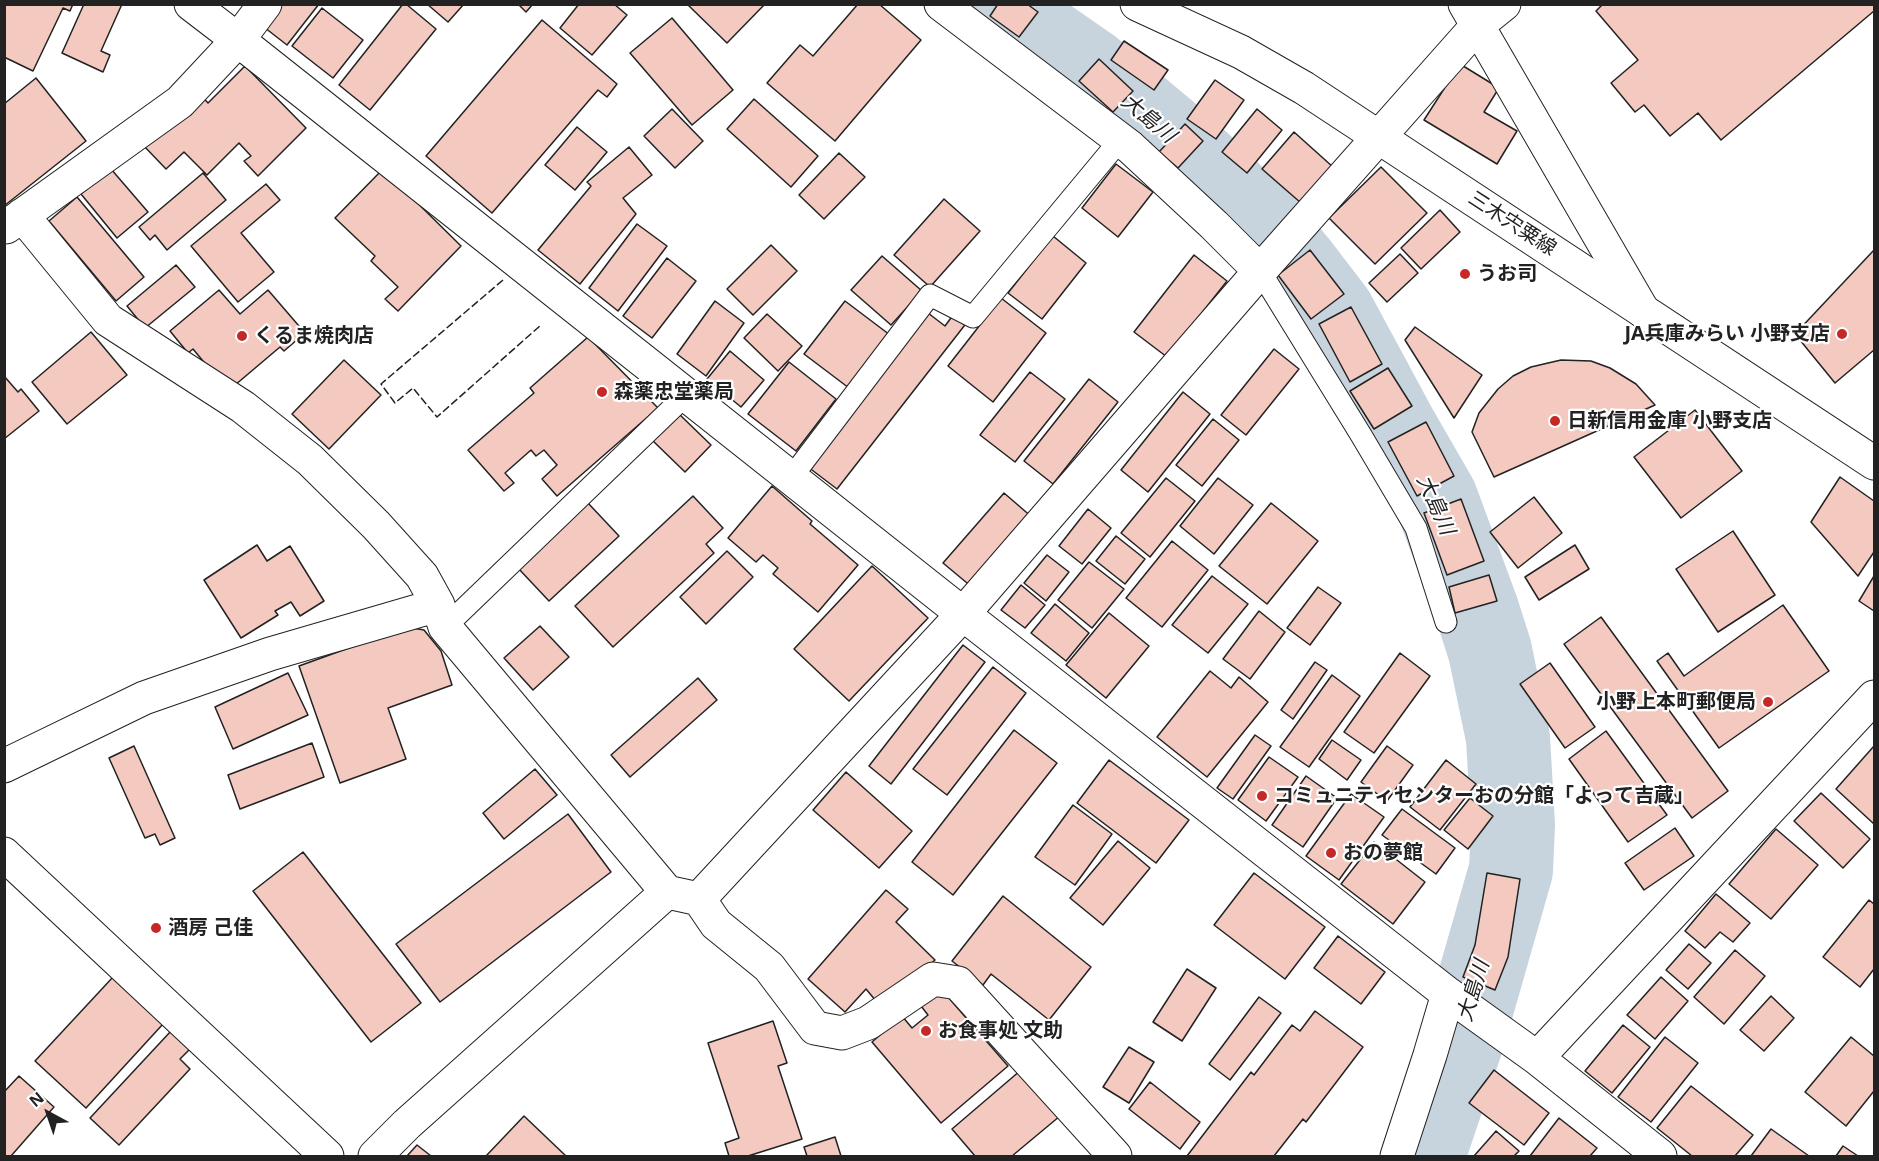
<!DOCTYPE html>
<meta charset="utf-8">
<style>
body{margin:0}
#map{position:relative;width:1879px;height:1161px;overflow:hidden;background:#fff;font-family:"Open Sans",sans-serif}
canvas{display:block}
.frame{position:absolute;inset:0;border:6px solid #222;pointer-events:none}
.north{position:absolute;left:18px;top:1083px;width:60px;height:60px;-webkit-text-stroke:4px #fff;paint-order:stroke;rotate:320deg;font-size:16px;font-weight:700;line-height:24px;text-align:center;color:#222}
.north::after{content:'';display:block;margin:auto;width:21px;height:27px;background:#222;clip-path:polygon(50% 0,100% 100%,50% 72%,0 100%)}
</style>
<div id="map">
<canvas width="1879" height="1161"></canvas>
<div class="frame"></div>
<div class="north">N</div>
</div>
<script>
const c = document.querySelector('canvas').getContext('2d');
c.lineJoin = 'round';
function stroke(path, color, width, dash) { c.strokeStyle = color; c.lineWidth = width; c.lineCap = dash ? 'butt' : 'round'; c.setLineDash(dash || []); c.stroke(path); }
function fillPath(path, color) { c.fillStyle = color; c.fill(path, 'evenodd'); }
function label(font, color, halo, rows, align = 'center') {
  c.font = font + ' "Open Sans","Noto Sans JP",sans-serif'; c.lineWidth = 4.5; c.setLineDash([]); c.textBaseline = 'middle'; c.strokeStyle = halo; c.fillStyle = color; for (const [text, x, y, turn = 0] of rows) {
    c.save(); c.translate(x, y); c.rotate((+turn || 0) * Math.PI / 180); c.textAlign = isNaN(turn) ? turn : align; if (halo) c.strokeText(text, 0, 0); c.fillText(text, 0, 0); c.restore();
  }
}
stroke(new Path2D(`
 M995,4L1090,70L1182,147L1265,228L1297,266L1333,313L1395,428L1436,499L1477,610L1490,651L1508,738L1513,825L1511,870L1465,1031L1423,1156`), '#c7d3dd', 84);
const building = new Path2D(`
 M4,4H73L70,11L63,8L33,71L4,57Z
 M84,4H122L101,51L110,55L103,72L62,53Z
 M276,4H319L287,45L260,24Z
 M403,4H406L436,29L370,110L339,85Z
 M427,4H464L448,22Z
 M518,4H533L526,12Z
 M579,4H614L627,15L592,55L560,28Z
 M687,4H765L727,43Z
 M858,4H879L921,40L835,141L767,83L800,45L813,56Z
 M998,4H1027L1038,12L1019,37L990,16Z
 M1603,4H1874V11L1721,140L1698,113L1670,136L1644,105L1635,112L1611,83L1638,60L1596,11Z
 M322,8L363,40L333,78L292,46Z
 M672,18L733,90L692,125L630,53Z
 M542,20L617,84L607,97L598,90L492,213L426,156Z
 M1124,41L1168,70L1154,90L1111,60Z
 M1099,59L1133,91L1113,112L1079,81Z
 M1460,64L1499,88L1484,112L1517,131L1497,164L1424,120Z
 M245,66L306,128L258,176L244,161L251,156L239,143L207,175L184,152L166,169L143,145L198,92L208,103Z
 M36,78L86,141L4,206V104Z
 M1215,80L1244,100L1216,139L1187,119Z
 M754,99L818,156L791,187L727,129Z
 M672,109L703,141L675,168L644,136Z
 M1257,109L1282,130L1247,173L1222,152Z
 M1185,124L1203,141L1178,168L1159,152Z
 M577,127L607,152L575,190L545,165Z
 M1294,132L1333,167L1301,203L1262,169Z
 M629,147L652,175L623,198L636,214L580,284L538,250L591,186L587,182Z
 M839,153L865,177L824,219L799,195Z
 M1116,164L1153,192L1118,237L1082,208Z
 M1381,167L1427,213L1375,264L1329,218Z
 M111,169L148,212L117,238L81,194Z
 M383,169L461,246L398,311L385,299L398,287L371,261L375,256L335,218Z
 M203,173L226,200L167,250L155,235L150,240L139,227Z
 M266,184L280,200L241,233L274,272L238,302L191,246Z
 M77,197L144,277L116,301L49,221Z
 M944,199L980,231L930,287L894,255Z
 M1440,210L1460,232L1421,269L1401,248Z
 M637,224L667,246L618,311L589,288Z
 M1053,236L1086,263L1042,319L1008,293Z
 M771,245L797,271L753,315L727,289Z
 M1310,250L1344,294L1311,319L1278,275Z
 M1874,250V350L1835,383L1795,334Z
 M1400,254L1418,273L1387,302L1369,283Z
 M1194,255L1227,281L1167,357L1134,332Z
 M882,256L922,291L891,325L851,290Z
 M667,258L696,281L652,338L623,316Z
 M176,265L195,287L145,328L127,306Z
 M219,290L240,314L268,290L305,333L284,351L280,347L228,391L193,349L188,353L170,331Z
 M1001,298L1046,333L993,402L948,366Z
 M715,301L744,323L706,376L677,354Z
 M845,301L890,335L849,388L804,354Z
 M1351,307L1382,364L1350,382L1319,324Z
 M956,311L968,321L837,489L808,467L928,313L945,326Z
 M767,314L802,346L778,371L744,338Z
 M1415,327L1482,375L1454,418L1405,340Z
 M91,332L127,375L67,424L32,382Z
 M588,337L658,408L557,496L542,479L557,465L544,450L536,456L531,450L505,473L514,483L504,491L468,450L534,393L530,388Z
 M1274,349L1299,369L1246,435L1221,415Z
 M730,351L764,380L741,407L707,379Z
 M344,360L381,395L329,449L292,414Z
 M1561,360L1591,361L1610,368L1636,384L1655,405L1494,477L1472,432L1479,413L1498,389L1513,376L1531,367Z
 M789,362L836,399L796,451L748,414Z
 M1388,368L1412,406L1374,429L1350,391Z
 M1030,372L1065,399L1015,462L980,435Z
 M4,376L18,392L21,389L39,411L4,439Z
 M1089,379L1118,402L1053,484L1024,461Z
 M1183,392L1210,414L1148,492L1121,470Z
 M1695,410L1742,471L1681,518L1634,457Z
 M678,413L711,445L685,472L652,440Z
 M1213,419L1239,440L1202,486L1176,465Z
 M1426,422L1454,476L1417,496L1388,442Z
 M1840,477L1874,501V552L1858,576L1811,522Z
 M1166,478L1195,501L1150,557L1121,533Z
 M1218,478L1253,505L1214,554L1180,526Z
 M772,486L812,521L810,524L858,565L818,612L773,574L778,568L763,555L756,562L728,538Z
 M1004,493L1033,518L973,588L943,563Z
 M693,496L723,528L706,544L714,553L613,647L575,606Z
 M1534,497L1562,533L1518,568L1490,532Z
 M1461,499L1484,561L1447,575L1424,513Z
 M588,503L619,536L549,601L517,567Z
 M1271,503L1318,541L1267,604L1219,566Z
 M1088,509L1111,528L1082,564L1059,546Z
 M1733,531L1775,595L1718,632L1676,569Z
 M1116,536L1145,559L1125,584L1096,561Z
 M1172,541L1208,570L1162,627L1126,598Z
 M257,545L267,561L290,546L324,601L300,616L291,602L275,611L278,615L241,638L204,580Z
 M1575,545L1589,569L1539,600L1525,577Z
 M727,551L753,577L706,624L680,597Z
 M1047,555L1069,572L1046,601L1024,583Z
 M1089,562L1124,589L1092,628L1058,600Z
 M872,566L928,618L849,701L794,649Z
 M1489,575L1497,601L1455,613L1449,587Z
 M1212,576L1248,604L1208,653L1172,625Z
 M1874,576V611L1859,601Z
 M1021,585L1045,605L1025,628L1001,610Z
 M1318,587L1341,603L1310,645L1287,628Z
 M1055,604L1089,633L1066,661L1031,633Z
 M1783,605L1829,671L1719,748L1657,661L1668,653L1684,676Z
 M1259,611L1285,632L1250,679L1223,659Z
 M1109,613L1149,646L1106,698L1066,665Z
 M1601,617L1728,791L1692,818L1564,644Z
 M540,626L569,657L533,690L504,658Z
 M407,627L424,630L441,651L452,685L388,708L406,759L340,783L299,666Z
 M963,645L985,662L891,784L869,766Z
 M1400,653L1430,676L1374,753L1344,732Z
 M1315,662L1327,670L1293,719L1281,710Z
 M1550,663L1595,727L1565,748L1520,684Z
 M993,667L1026,693L947,795L913,769Z
 M1210,671L1231,688L1239,677L1268,702L1207,777L1157,737Z
 M288,673L308,715L233,749L215,707Z
 M1332,675L1360,696L1309,767L1280,747Z
 M698,678L717,700L630,777L611,755Z
 M1014,730L1057,763L953,895L912,862Z
 M1606,731L1667,815L1628,842L1569,759Z
 M1255,735L1271,746L1233,799L1217,788Z
 M1332,740L1361,760L1347,780L1319,759Z
 M312,743L324,777L240,809L228,775Z
 M134,746L175,838L160,845L155,834L145,838L109,758Z
 M1387,746L1413,765L1387,801L1361,782Z
 M1874,746V824L1836,789Z
 M1269,757L1298,777L1266,821L1238,800Z
 M1109,760L1189,820L1156,863L1077,803Z
 M1446,760L1476,784L1440,830L1410,807Z
 M535,769L557,795L504,839L483,813Z
 M846,772L912,831L879,868L813,810Z
 M1306,776L1337,798L1303,847L1272,825Z
 M1821,793L1870,839L1843,868L1794,821Z
 M1351,794L1384,817L1339,880L1306,856Z
 M1470,798L1493,816L1468,849L1444,830Z
 M1073,805L1112,834L1075,885L1035,857Z
 M1402,809L1455,848L1436,874L1382,835Z
 M568,814L611,872L440,1002L396,944Z
 M1675,828L1694,856L1644,890L1625,863Z
 M1776,829L1818,865L1771,919L1729,884Z
 M1118,841L1150,868L1103,925L1070,898Z
 M1374,842L1425,882L1393,924L1341,884Z
 M303,852L421,1003L371,1042L253,891Z
 M1254,873L1325,927L1285,979L1214,925Z
 M1487,873L1520,879L1508,957L1495,990L1463,977L1475,945Z
 M886,890L908,909L896,922L935,960L881,1007L866,989L845,1012L808,979Z
 M1716,894L1750,923L1733,942L1720,932L1705,948L1685,931Z
 M1003,896L1091,967L1049,1020L991,974L983,985L952,961Z
 M1869,900L1874,904V969L1860,987L1823,957Z
 M1338,936L1385,972L1361,1004L1314,968Z
 M1689,944L1711,963L1688,989L1666,970Z
 M1735,950L1765,976L1724,1024L1694,997Z
 M1187,969L1216,988L1182,1041L1153,1022Z
 M113,977L163,1024L86,1108L35,1061Z
 M1661,977L1688,1001L1655,1039L1627,1015Z
 M941,989L1008,1066L941,1123L872,1042L902,1016L912,1028L928,1015L921,1006Z
 M1771,996L1794,1018L1764,1051L1740,1030Z
 M1259,997L1281,1013L1230,1080L1209,1064Z
 M1315,1011L1363,1047L1306,1122L1303,1119L1274,1156H1187L1251,1072L1254,1075L1292,1025L1300,1031Z
 M773,1021L787,1063L778,1066L802,1139L748,1156H729L725,1143L739,1138L708,1043Z
 M1623,1025L1650,1047L1612,1093L1585,1071Z
 M171,1031L190,1049L180,1059L190,1069L119,1145L90,1118Z
 M1665,1037L1698,1063L1651,1122L1618,1097Z
 M1851,1037L1874,1056V1091L1846,1126L1805,1092Z
 M1129,1047L1154,1062L1129,1103L1103,1087Z
 M1021,1070L1060,1116L1012,1156H975L952,1129Z
 M1494,1070L1549,1113L1524,1145L1469,1103Z
 M19,1076L54,1107L11,1156H4V1092Z
 M1150,1082L1200,1122L1180,1149L1129,1109Z
 M1691,1086L1753,1135L1735,1156H1692L1657,1128Z
 M524,1116L566,1156H486Z
 M1559,1118L1597,1148L1590,1156H1530Z
 M1771,1129L1809,1156H1751Z
 M1496,1131L1519,1151L1514,1156H1474Z
 M835,1137L841,1156H807L804,1147Z
 M417,1145L431,1156H407Z
 M1843,1146L1858,1156H1836Z`);
fillPath(building, '#f3c9c0');
stroke(building, '#222', 1.5);
const lane = new Path2D(`
 M1260,271L1361,435L1416,528L1446,622
 M791,478L930,295L973,317L1120,140
 M445,627L687,394`);
const street = new Path2D(`
 M191,4L238,40L963,614L1448,994L1537,1058L1660,1156
 M941,4L1130,147L1214,225L1260,271
 M1465,4L1643,311
 M22,215L108,320L243,407L310,460L376,525L422,576L438,605L445,627L667,892L699,899L963,614L1260,271L1478,25L1504,4
 M6,227L180,102L238,40L265,4
 M4,766L144,698L270,654L438,605
 M4,854L327,1156
 M699,899L716,924L769,967L815,1028L842,1033L868,1023L933,979L958,983L1115,1156
 M1537,1058L1874,697
 M375,1156L407,1124L667,892
 M1397,1156L1430,1055L1448,994`);
const primary = new Path2D(`
 M1137,4L1241,52L1304,88L1874,463`);
stroke(lane, '#222', 23);
stroke(street, '#222', 35);
stroke(primary, '#222', 35);
stroke(lane, '#fff', 21);
stroke(street, '#fff', 33);
stroke(primary, '#fff', 33);
stroke(new Path2D(`
 M503,280L381,384L395,403L413,388L437,417L541,325`), '#222', 1.5, [8, 3]);
for (const [x, y, r, color] of [
 [1465,274,6,"#c62828"],
 [1842,334,6,"#c62828"],
 [242,336,6,"#c62828"],
 [602,392,6,"#c62828"],
 [1555,421,6,"#c62828"],
 [1768,702,6,"#c62828"],
 [1262,796,6,"#c62828"],
 [1331,853,6,"#c62828"],
 [156,928,6,"#c62828"],
 [926,1031,6,"#c62828"]
]) { const dot = new Path2D(); dot.arc(x, y, r, 0, 2 * Math.PI); c.fillStyle = color; c.fill(dot); stroke(dot, '#fff', 2); }
label('20px', '#222', '#fff', [
 ["三木宍粟線",1512,224,33]
]);
label('bold 20px', '#222', '#fff', [
 ["うお司",1477,274],
 ["JA兵庫みらい 小野支店",1830,334,"right"],
 ["くるま焼肉店",254,336],
 ["森薬忠堂薬局",614,392],
 ["日新信用金庫 小野支店",1567,421],
 ["小野上本町郵便局",1756,702,"right"],
 ["コミュニティセンターおの分館「よって吉蔵」",1274,796],
 ["おの夢館",1343,853],
 ["酒房 己佳",168,928],
 ["お食事処 文助",938,1031]
], 'left');
label('italic 21px', '#222', '#fff', [
 ["大島川",1148,119,40],
 ["大島川",1435,505,66],
 ["大島川",1474,991,-73]
]);
</script>
